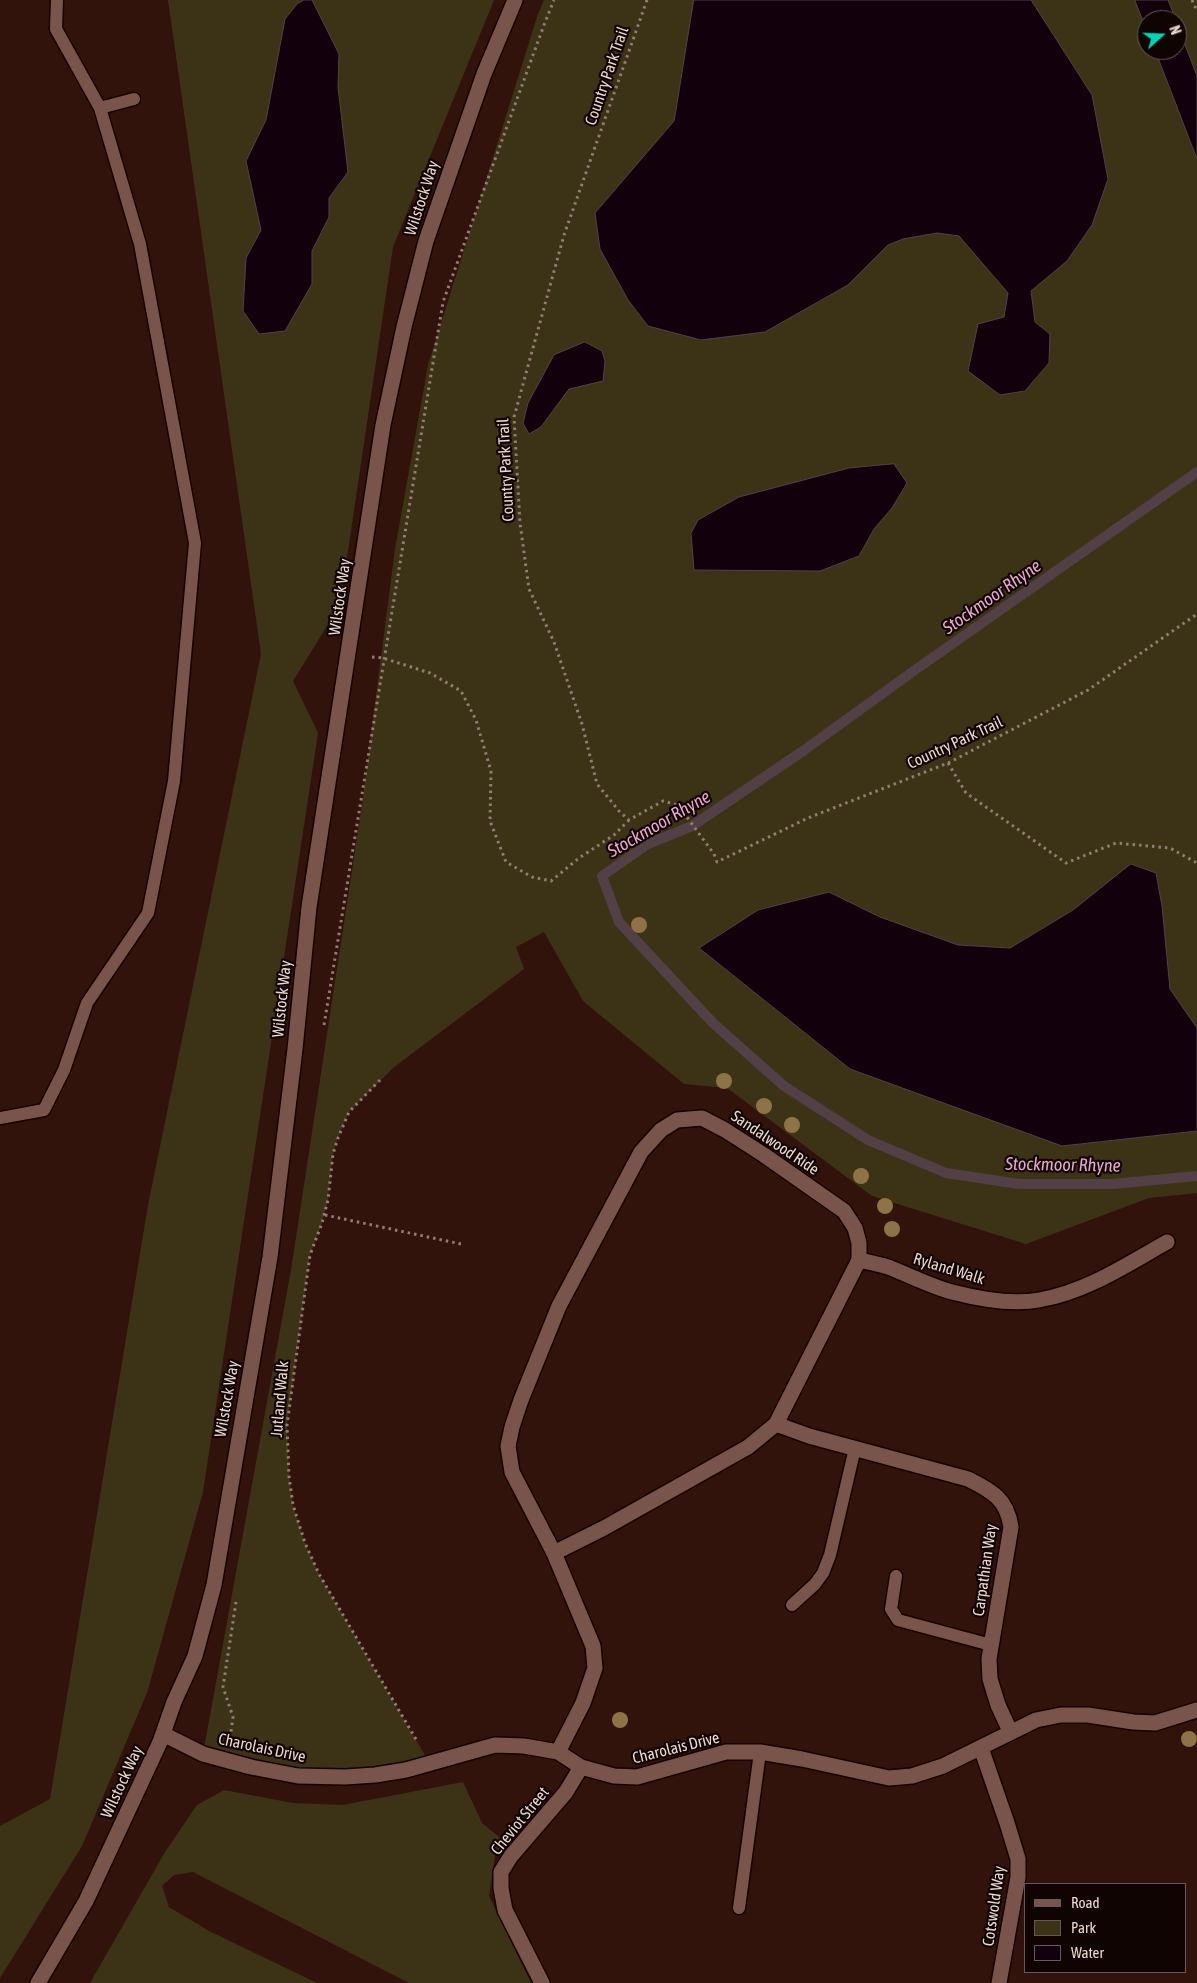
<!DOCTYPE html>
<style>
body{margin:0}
#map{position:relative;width:1197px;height:1983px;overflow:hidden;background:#31130c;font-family:"Asap Condensed",sans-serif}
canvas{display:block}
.legend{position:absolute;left:1024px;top:1883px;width:162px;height:90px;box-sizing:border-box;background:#100403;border:1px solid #685855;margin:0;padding:6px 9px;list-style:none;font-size:15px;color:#ecd7d1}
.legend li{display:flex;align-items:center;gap:10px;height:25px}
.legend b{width:25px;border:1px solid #685855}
.north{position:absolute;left:1137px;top:10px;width:50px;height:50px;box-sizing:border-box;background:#100403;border:1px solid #685855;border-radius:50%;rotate:70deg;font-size:14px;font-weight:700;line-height:20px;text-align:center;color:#ecd7d1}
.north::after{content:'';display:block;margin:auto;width:18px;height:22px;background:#00d5b7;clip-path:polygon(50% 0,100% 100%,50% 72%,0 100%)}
</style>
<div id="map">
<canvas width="1197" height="1983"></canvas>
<ul class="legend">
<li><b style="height:6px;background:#78544b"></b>Road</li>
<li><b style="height:14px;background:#3c3317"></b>Park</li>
<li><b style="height:14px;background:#12000c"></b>Water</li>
</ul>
<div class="north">N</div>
</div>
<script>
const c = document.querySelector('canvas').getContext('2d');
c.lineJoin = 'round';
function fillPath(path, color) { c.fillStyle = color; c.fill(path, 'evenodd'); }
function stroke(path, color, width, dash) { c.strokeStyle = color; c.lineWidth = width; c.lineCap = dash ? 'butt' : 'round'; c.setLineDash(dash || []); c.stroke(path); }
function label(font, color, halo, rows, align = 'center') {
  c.font = font + ' "Asap Condensed",sans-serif'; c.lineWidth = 4.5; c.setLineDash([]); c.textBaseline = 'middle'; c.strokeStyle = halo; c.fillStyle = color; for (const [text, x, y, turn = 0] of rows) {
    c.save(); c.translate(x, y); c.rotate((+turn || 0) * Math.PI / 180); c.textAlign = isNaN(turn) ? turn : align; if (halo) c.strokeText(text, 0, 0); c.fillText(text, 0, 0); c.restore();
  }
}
fillPath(new Path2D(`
 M168,0H494L393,247L340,605L293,681L318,733L203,1492L147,1693L82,1846L0,1978V1826L50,1799L148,1205L261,654Z
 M544,0H1197V1193L1149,1198L1026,1244L872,1196L727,1088L684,1084L583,1001L544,932L516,947L524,969L393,1068L349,1112L338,1138L333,1154L328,1200L322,1223L310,1255L287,1425L289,1476L293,1505L305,1543L319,1574L430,1764L345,1777L203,1754L291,1270L362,805L395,549L428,365L537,17ZM1147,20H1177V50H1147Z
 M463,1782L482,1823L504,1841L495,1856L489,1896L531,1983H409L193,1872L174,1875L162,1886L169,1907L209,1931L317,1983H90L165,1852L197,1805L224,1790L293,1803L343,1805Z`), '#3c3317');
const water = new Path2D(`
 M304,0H312L339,54L338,87L348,172L329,198V217L312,251V284L285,331L259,334L243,311L246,258L261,230L246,161L266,120L285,19L297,4Z
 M694,0H1031L1092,95L1108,179L1092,225L1067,261L1031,291L1035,322L1050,334L1049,363L1025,391L1000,395L968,371L978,324L1004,317L1008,293L959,236L937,233L903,239L888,245L848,285L765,332L701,340L648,326L628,300L600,249L595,213L674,121Z
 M1135,0H1168L1176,20H1147V31Z
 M1177,24L1197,76V159L1155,50H1177Z
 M585,342L602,351L605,361L603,381L569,389L541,427L529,434L523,423L528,403L554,355Z
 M894,464L907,483L892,508L874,529L859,556L820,571L694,570L691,533L698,520L739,497L849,468Z
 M1131,864L1156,873L1162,906L1170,989L1197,1028V1131L1062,1146L850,1069L699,948L758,910L829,892L880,917L958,945L1010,948L1073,910Z`);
fillPath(water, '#12000c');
stroke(water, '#534047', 1);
stroke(new Path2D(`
 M1197,472L915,670L803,751L692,826L648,844L602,876L619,922L713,1023L784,1086L868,1140L946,1173L1019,1184H1112L1197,1176`), '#534047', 10);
const lane = new Path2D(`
 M100,108L134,99
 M0,1118L44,1110L64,1070L87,1003L148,913L174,781L195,543L140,244L100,108L56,29L57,0
 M896,1576L891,1609L898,1620L991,1645
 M792,1605L815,1584L823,1573L830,1555L855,1448
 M739,1908L760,1752`);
const street = new Path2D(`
 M859,1260C868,1262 879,1264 888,1267C909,1275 930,1286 952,1292C979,1299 1012,1305 1039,1300C1086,1292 1126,1265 1167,1242
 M776,1424L809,1436L968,1479C992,1491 1007,1499 1011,1527L989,1659L990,1679L998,1705L1010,1731
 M554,1553L604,1528L748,1447L776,1424L859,1260V1243L855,1228L844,1211L764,1155L725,1130L702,1118L677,1120L661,1130L641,1152L559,1306L521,1400L512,1427L508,1446L512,1472L554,1553L593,1646L595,1668L583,1703L558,1752
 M163,1734L203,1754L251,1767L298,1776L345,1777L375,1775L406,1770L495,1745L524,1746L558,1752L581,1767L614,1776L637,1777L726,1752H760L802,1759L889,1778L912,1776L943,1766L1036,1720L1061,1715H1088L1133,1722L1155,1723L1197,1710
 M981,1748L1007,1823L1018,1859V1877L999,1983
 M38,1983L86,1901L160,1742L174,1702L195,1656L214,1585L270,1257L295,1049L309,907L383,425L404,327L426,241L484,74L515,0
 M542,1983L505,1910L501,1888V1872L511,1856L566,1792L581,1767`);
stroke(lane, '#170100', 15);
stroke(street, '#170100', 18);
stroke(new Path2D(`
 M647,0L564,235L514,417L520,523L529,589L554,642L582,724L597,784L619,811L629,820L663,801L678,805L714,854L717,862L808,818L948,763L1088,690L1197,614
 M1192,0L1197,11
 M372,657L383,658L430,673L461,691L476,720L491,771L490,821L506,862L532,877L551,881L579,858L614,835L629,820
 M948,763L966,793L1066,863L1116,843L1170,848L1197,863
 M324,1025L443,302L544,25L554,0
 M380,1080L349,1112L338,1138L333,1154L328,1200L322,1223L310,1255L287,1425L289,1476L293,1505L305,1543L319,1574L417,1741
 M325,1215L461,1244
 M230,1738L233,1717L223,1687L236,1602`), '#947b74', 3, [2.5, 4]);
stroke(lane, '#78544b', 12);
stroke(street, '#78544b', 15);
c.fillStyle = '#8e7347';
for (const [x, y] of [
 [639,925],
 [724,1081],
 [764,1106],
 [792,1125],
 [861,1176],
 [885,1206],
 [892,1229],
 [620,1720],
 [1189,1739]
]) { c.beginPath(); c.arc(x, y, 8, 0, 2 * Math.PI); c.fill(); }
label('16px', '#ecd7d1', '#100403', [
 ["Country Park Trail",607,76,-71],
 ["Wilstock Way",422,198,-72],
 ["Country Park Trail",506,470,-93],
 ["Wilstock Way",340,597,-82],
 ["Country Park Trail",955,743,-25],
 ["Wilstock Way",282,999,-84],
 ["Sandalwood Ride",775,1143,34],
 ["Ryland Walk",949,1269,17],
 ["Wilstock Way",227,1399,-80],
 ["Jutland Walk",280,1399,-85],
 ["Carpathian Way",985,1570,-82],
 ["Charolais Drive",262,1748,12],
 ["Charolais Drive",676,1748,-14],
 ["Wilstock Way",122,1782,-65],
 ["Cheviot Street",520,1821,-51],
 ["Cotswold Way",994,1906,-82]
]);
label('italic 18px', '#eaa7d5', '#100403', [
 ["Stockmoor Rhyne",992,597,-35],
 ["Stockmoor Rhyne",659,824,-30],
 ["Stockmoor Rhyne",1063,1165,1]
]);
</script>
